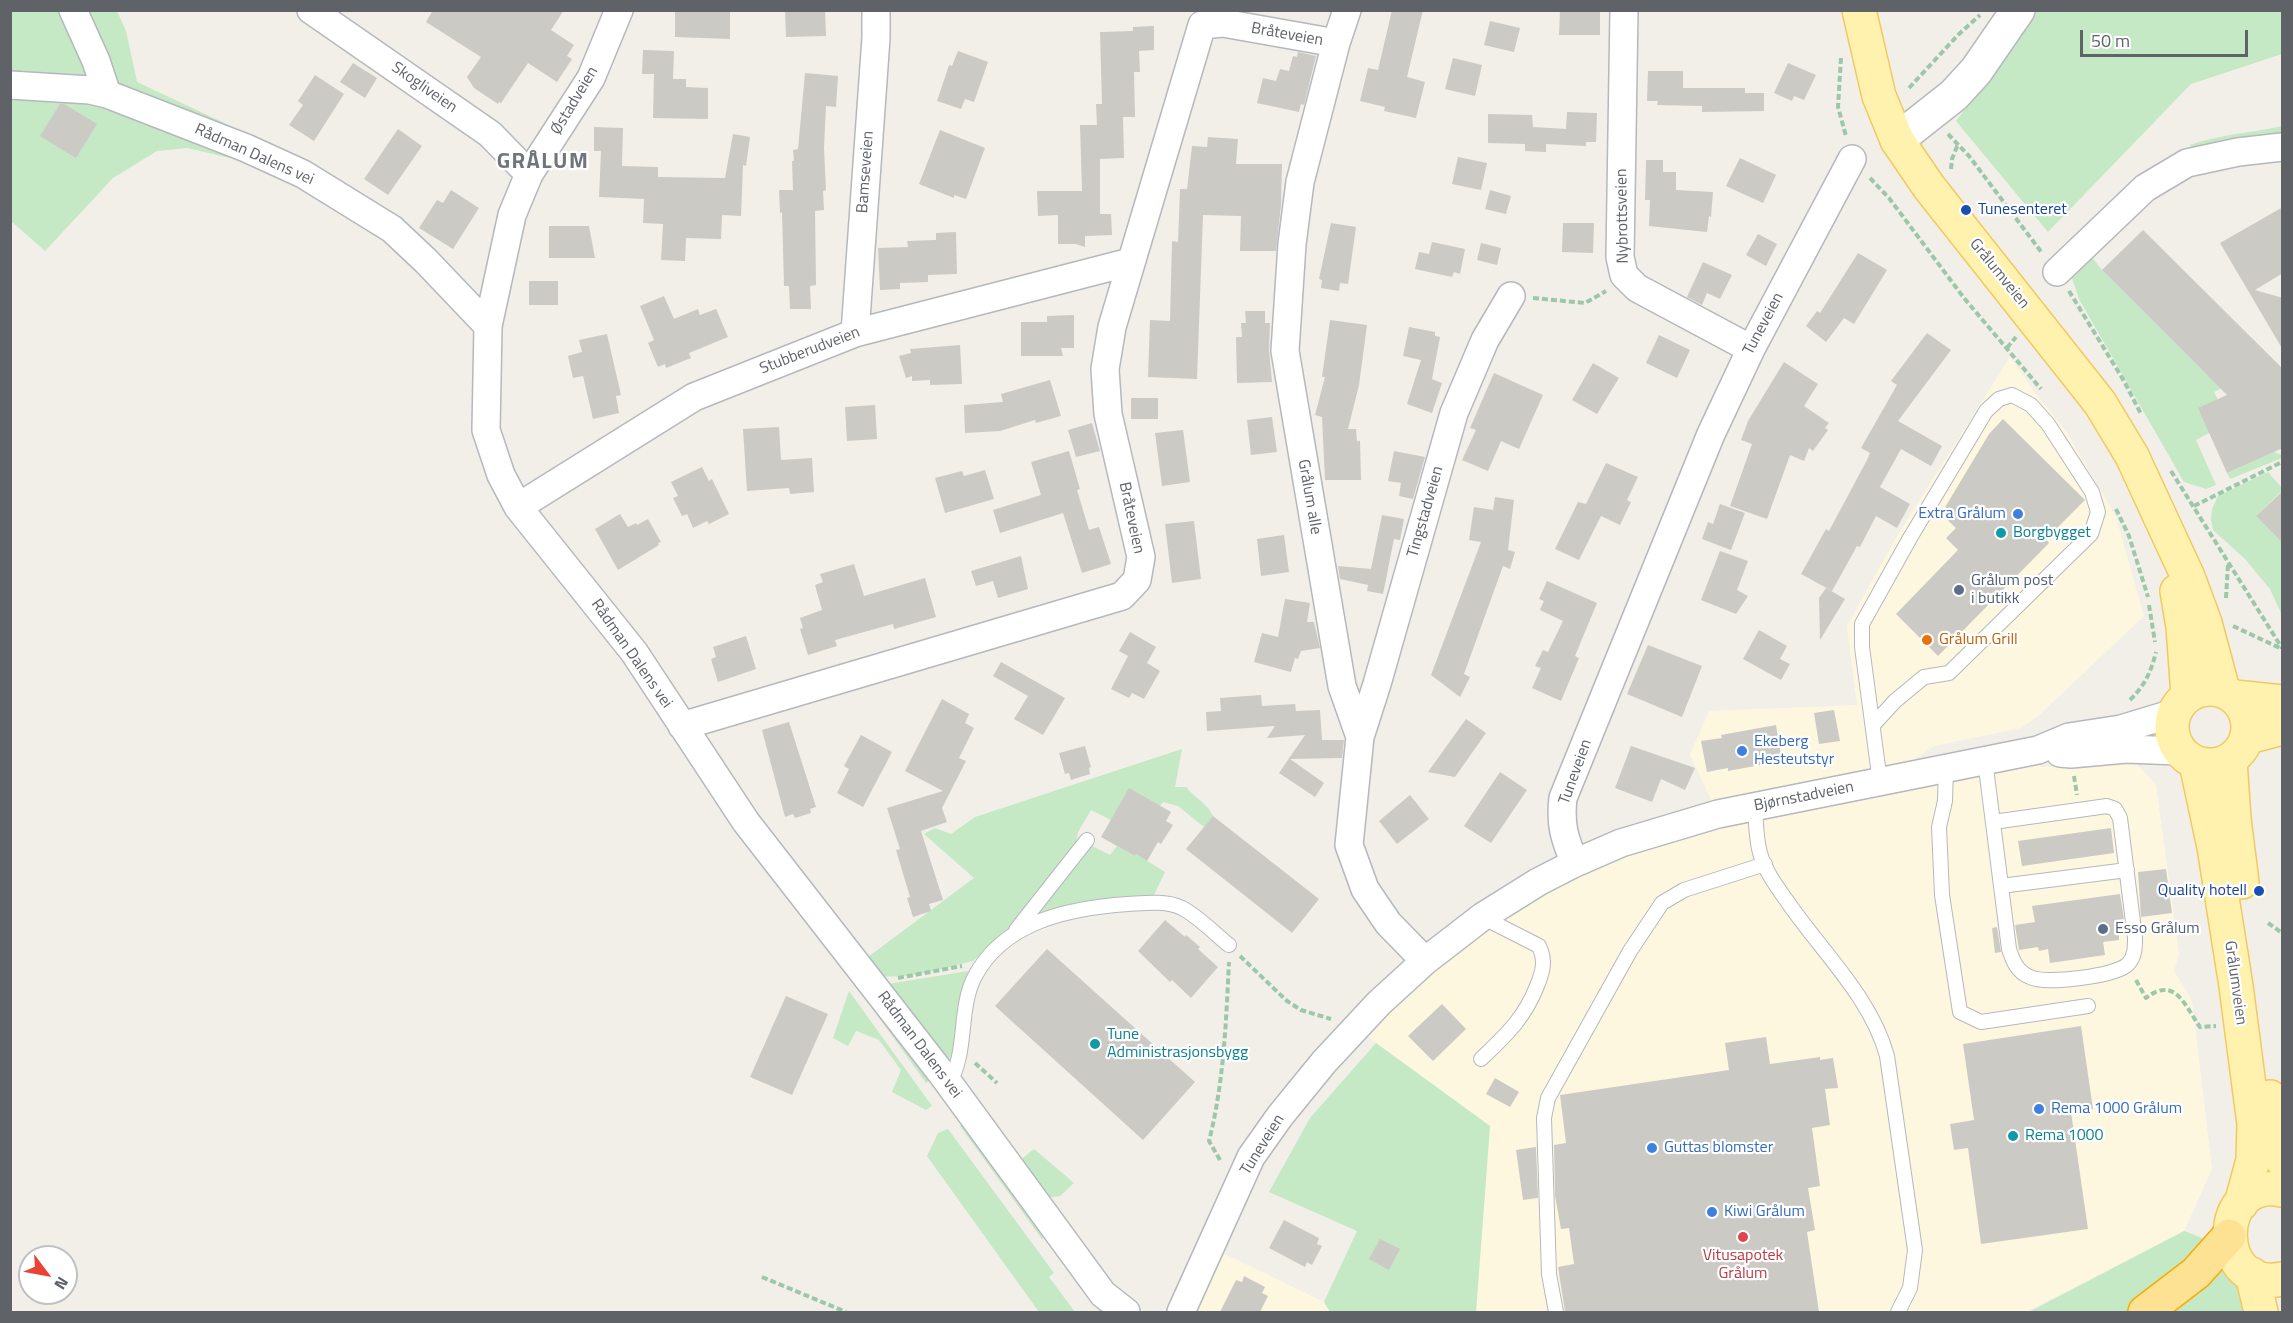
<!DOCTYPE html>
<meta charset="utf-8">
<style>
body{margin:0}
#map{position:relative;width:2293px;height:1323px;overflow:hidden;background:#f1efe8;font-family:"Titillium Web",sans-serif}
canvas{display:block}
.frame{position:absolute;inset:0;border:12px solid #5f6368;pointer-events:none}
.north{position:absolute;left:18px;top:1245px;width:60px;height:60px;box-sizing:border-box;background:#fff;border:2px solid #bfc1c3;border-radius:50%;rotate:122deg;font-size:16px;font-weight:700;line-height:24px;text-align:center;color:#5f6368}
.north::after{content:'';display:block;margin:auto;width:21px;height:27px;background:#ea4335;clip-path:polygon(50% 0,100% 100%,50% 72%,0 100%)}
.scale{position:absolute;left:2080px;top:30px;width:168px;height:27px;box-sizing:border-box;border:3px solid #5f6368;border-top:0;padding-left:8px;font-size:18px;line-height:21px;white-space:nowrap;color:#5f6368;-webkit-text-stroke:4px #fff;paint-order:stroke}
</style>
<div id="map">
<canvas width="2293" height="1323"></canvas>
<div class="frame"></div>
<div class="north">N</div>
<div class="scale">50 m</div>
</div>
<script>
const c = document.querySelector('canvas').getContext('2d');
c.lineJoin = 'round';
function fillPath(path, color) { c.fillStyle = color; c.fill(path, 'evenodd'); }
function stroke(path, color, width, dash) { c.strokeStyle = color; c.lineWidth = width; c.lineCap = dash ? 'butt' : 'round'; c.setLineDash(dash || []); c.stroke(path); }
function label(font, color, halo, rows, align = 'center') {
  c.font = font + ' "Titillium Web",sans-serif'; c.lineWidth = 4.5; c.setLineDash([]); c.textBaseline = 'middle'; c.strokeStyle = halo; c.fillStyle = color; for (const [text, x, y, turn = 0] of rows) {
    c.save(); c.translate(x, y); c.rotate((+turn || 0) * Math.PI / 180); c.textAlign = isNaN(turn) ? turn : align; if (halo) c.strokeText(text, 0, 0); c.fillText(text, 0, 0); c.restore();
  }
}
fillPath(new Path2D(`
 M2010,357L2036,394L2066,431L2116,517L2144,616L2036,718L2021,728L1934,746L1882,781L2038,750L2040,767L2134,761L2156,785L2179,954L2174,971L2192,1000L2212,1169L2184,1231L2026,1312H1476L1490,1126L1356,1028L1575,863L1718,814L1690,755L1709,711L1857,705L1847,626L1894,541Z
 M1210,1247L1324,1302L1330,1312H1181Z`), '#fef7e0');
fillPath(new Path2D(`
 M11,11H117L126,31L137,82L254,137L239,160L187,148L157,151L113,178L45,251L11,221Z
 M2037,11H2282V54L2191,84L2048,232L1956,121Z
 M2282,126V136L2195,151L2190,145C2221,134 2251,133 2282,126Z
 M2090,255L2102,270L2207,375L2240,379L2214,392L2218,400L2209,433L2196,440L2216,485L2206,489L2184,482L2079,299L2072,278L2073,270Z
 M2274,452L2282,455V458L2230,479L2227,473Z
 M2268,472L2282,488V491L2256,516L2282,541V615L2270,589L2245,559L2213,530L2211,519L2212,509L2218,496Z
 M1182,749L1175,787H1186C1194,797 1208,804 1213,816L1204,827L1178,806L1163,802L1160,806L1111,820L1091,810L1078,832L1076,844L1010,929L973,961C944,968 912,979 882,976L868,957L974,878L924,834L935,828L951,834L975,817Z
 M1092,846L1110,855L1117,846L1135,856L1136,854L1165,872L1152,899L1058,909L1035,915Z
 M968,971L960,1001L953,1057L948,1059L940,1056L888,984Z
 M858,978L932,1079L926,1083L857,987Z
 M849,991L932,1106L926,1110L892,1092L901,1070L879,1040L856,1031L848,1046L833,1038Z
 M1376,1043L1490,1126L1476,1312H1330L1324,1302L1357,1231L1269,1192L1310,1118Z
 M963,1124L1046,1236L1042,1239L960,1126Z
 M948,1129L1054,1273L1049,1277L1075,1312H1039L927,1156L938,1133Z
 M1034,1149L1074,1183L1060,1196L1046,1198L1018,1162Z
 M2184,1231L2207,1240L2181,1274L2127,1312H2029Z
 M2222,1269L2246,1297L2253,1312H2159Z`), '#c5e8c5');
fillPath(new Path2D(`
 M433,10H564L551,30L574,45L567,56L572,59L557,82L528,63L501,103L499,102L498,104L474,88L467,77L481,57L426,22Z
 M675,10H730V39L675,37Z
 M785,10H825L826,36L786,37Z
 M1392,10H1423L1407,77L1425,82L1416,118L1384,111L1385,107L1360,101L1368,68L1378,70Z
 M1560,10H1600V35H1559Z
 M1490,21L1520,28L1514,52L1484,45Z
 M1154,26V50L1139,51L1140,72H1134L1135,117H1123L1124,158L1100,159V214H1111L1112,235L1085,236V247L1076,244H1058V215L1038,216L1037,191H1082L1080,125H1097L1096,104H1102L1100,32L1133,31V27Z
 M643,50L674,51L673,79H686V87L708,88V119L653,118L654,74H642Z
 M958,51L988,62L974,102L965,99L961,109L937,101L949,65L952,66Z
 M1298,52L1316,56L1304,105L1301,104L1299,112L1257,103L1263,78L1276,81L1280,69L1289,71L1293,56L1297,57Z
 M1453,58L1482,65L1475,96L1445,89Z
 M353,63L377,78L365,98L340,82Z
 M1788,63L1816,75L1804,100L1794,96L1792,101L1774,93Z
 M1648,71H1683V88H1745V93H1764V111L1702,112V106L1657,105L1658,101H1647Z
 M805,73L838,76L836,107L826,106L824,148L826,190L823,191L824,210L815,211L816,285L810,286L811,309H790L789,286H784L782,212L780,213L779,190H793L792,161H794L793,150L798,149Z
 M315,75L344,94L314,141L289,125L303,105L298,101Z
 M60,104H64L97,124L76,158L40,136Z
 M1567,112L1597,113L1596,142H1586V146L1546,144V152L1525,151V144L1488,143V114L1532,115L1533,127L1566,129Z
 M594,127L623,128L622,166L658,167V177L725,178L733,134L750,137L746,166L743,165L741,216L722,215L721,239L686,238L685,261L661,260L663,224L643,223L644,199L599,197L601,151H594Z
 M398,129L422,146L388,195L364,179Z
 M940,130L985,148L966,199L954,195V198L919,184Z
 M1208,137L1238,139L1236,164H1282L1281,205L1276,251H1240L1241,216L1203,215L1197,379L1148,377L1150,320L1170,321L1172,241L1178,242L1180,189H1187L1192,146L1207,147Z
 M1458,157L1487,163L1481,190L1452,184Z
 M1740,158L1776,175L1763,203L1726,186Z
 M1646,160H1663V172H1676V190L1713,192L1711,217L1709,216L1707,232L1649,226L1650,200H1645Z
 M451,190L479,208L453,249L419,228L437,200L443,203Z
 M1490,190L1511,196L1506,214L1485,209Z
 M2283,207V273L2255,290L2283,298V350L2220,243Z
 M1331,223L1356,227L1348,284L1340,283L1339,291L1321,288L1322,280L1319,279Z
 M1563,223H1594L1593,253L1562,252Z
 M549,226H589L595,258H549Z
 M2143,230L2283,369V448L2227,473L2198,408L2227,395L2102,270Z
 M956,232L957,274L928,275V282L900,283V289L880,290L878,248L908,247L907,241L936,240V233Z
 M1758,234L1777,244L1766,266L1746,255Z
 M1432,242L1465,249L1460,274L1454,272L1452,277L1415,269L1419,252L1429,254Z
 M1481,243L1501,248L1497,265L1477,260Z
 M1858,253L1887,270L1854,324L1844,318L1826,342L1806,326L1817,311L1820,313Z
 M1703,262L1732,275L1720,299L1707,293L1702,305L1687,297Z
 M529,281H558V305H529Z
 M664,296L674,319L698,309L700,315L716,309L728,337L689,353L691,358L666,368L665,364L658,367L648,343L654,340L640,306Z
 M1245,311H1265V323H1270L1269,350L1272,382L1237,383L1236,337H1242L1241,323H1246Z
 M1074,315V348H1061L1063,356H1021V322H1047V316Z
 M1330,320L1367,325L1359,385L1348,429H1356L1357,441H1360L1361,480H1325L1322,417L1315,415L1325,377H1322Z
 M1409,327L1435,332V336L1440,337L1432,379L1442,383L1432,413L1407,404L1421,360L1403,356Z
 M1927,333L1951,350L1898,421L1942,446L1931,466L1901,449L1880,487L1910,504L1897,528L1876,516L1860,547L1857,546L1832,591L1801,574L1826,529L1829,531L1867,460L1870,453L1861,448L1897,385L1891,381Z
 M607,334L621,395L616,396L619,413L593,419L583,376L573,378L568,356L582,352L579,340Z
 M1659,335L1690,350L1677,378L1646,363Z
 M960,345L962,384L930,385V380L912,381V376L906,378L899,356L911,353L910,349Z
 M1784,362L1818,384L1804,406L1829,423L1825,428L1828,430L1813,451L1809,448L1804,461L1790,455L1767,519L1730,506L1752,444L1741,440L1748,421Z
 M1593,363L1619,378L1597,414L1572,400Z
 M1494,373L1543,395L1519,449L1501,441L1488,471L1462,460L1476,430L1470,428Z
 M1050,380L1061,416L1036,423L1035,420L1000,431L965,433L964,405L1003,402L1001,394Z
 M1131,398H1158V419H1131Z
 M875,405L877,439L847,441L845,407Z
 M1272,417L1277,452L1251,455L1247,420Z
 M2003,419L2085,500L2046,539L2049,543L1938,656L1896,614L1958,550L1946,538L1956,528L1941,514L1989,434Z
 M1092,423L1100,451L1076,457L1068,430Z
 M779,427L781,460L812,458L814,492L790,494L789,488L747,491L743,429Z
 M1183,430L1190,482L1162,486L1155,433Z
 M1069,451L1080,489L1077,490L1089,530L1099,527L1111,564L1082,573L1063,513L1000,533L993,510L1041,495L1031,462Z
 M1394,451L1425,457L1413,499L1399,496L1401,483L1388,481Z
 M1606,463L1638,477L1627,500L1631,502L1620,525L1601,516L1579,560L1555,549L1578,502L1586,504Z
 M702,467L709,481L712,479L729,514L709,524L707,521L693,528L687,514L682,516L673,498L678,496L671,482Z
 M985,470L994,499L945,513L935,478L962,471L964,476Z
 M2283,491V543L2256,516Z
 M1495,497L1514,500L1508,550L1515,552L1510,569L1503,566L1464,674L1470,677L1460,697L1431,675L1481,542L1469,540L1474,507L1493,510Z
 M1720,504L1745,513L1731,550L1702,539L1708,522L1713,524Z
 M620,514L628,527L636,523L637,525L648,519L661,542L658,543L659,545L618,570L595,529Z
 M1382,515L1404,519L1400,540L1394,539L1383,594L1367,591L1368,585L1340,579L1338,566L1371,569Z
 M1194,521L1201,579L1172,583L1165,524Z
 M1284,535L1289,572L1261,576L1257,539Z
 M1720,551L1748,561L1737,590L1748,596L1736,614L1701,600Z
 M1021,556L1028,589L998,598L993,581L976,586L971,571Z
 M854,564L864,596L925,578L936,617L894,629L893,624L835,640L837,646L808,655L800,629L803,628L800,618L822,610L815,585L823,582L820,574Z
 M1547,581L1597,603L1575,656L1579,658L1561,701L1532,688L1541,668L1535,666L1543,650L1548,652L1563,621L1540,610L1544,601L1539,599Z
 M1826,588L1845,599L1820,640L1819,598Z
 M1285,599L1310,603L1307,622H1314L1320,648L1301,651L1298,659L1295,658L1291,672L1254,662L1262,633L1278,637Z
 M1759,630L1787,646L1780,659L1790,664L1781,680L1743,659Z
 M1130,632L1156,647L1147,663L1160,671L1144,699L1132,693L1129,698L1111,689L1128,656L1119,651Z
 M746,636L756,669L718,682L711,659L716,657L713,647Z
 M1648,645L1702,666L1682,717L1627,694Z
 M1001,662L1065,698L1043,735L1014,719L1028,696L993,676Z
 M1261,695L1262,706L1295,704L1296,711L1320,710L1322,740H1344L1342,758L1290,759L1324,783L1315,797L1279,773L1305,735L1267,738L1275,726L1207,731L1206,712L1221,711L1220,698Z
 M942,699L969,714L965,723L974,728L959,758L966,761L942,808L947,822L921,831L943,900L929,904L931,911L913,917L907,898L910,897L896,850L900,849L887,808L943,791L905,771Z
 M1834,710L1840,741L1819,744L1814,713Z
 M1466,719L1486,733L1455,777L1428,772Z
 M789,722L816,807L810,809L811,813L795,818L793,814L785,817L762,730Z
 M1776,725L1782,761L1728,771V768L1707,772L1701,741L1722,738L1721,735Z
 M861,735L892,752L863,807L837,793L849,769L844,766Z
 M1085,746L1091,767L1089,768L1090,774L1071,780L1069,773L1065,774L1059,753Z
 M1631,746L1695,768L1685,790L1661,779L1652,802L1615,788Z
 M1500,772L1527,790L1491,843L1464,826Z
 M1129,788L1171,812L1166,821L1173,825L1161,844L1158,842L1147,861L1136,854L1135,856L1101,837Z
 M1410,795L1429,819L1397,844L1379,821Z
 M1213,816L1319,899L1292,933L1186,849Z
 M2111,828L2114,853L2022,866L2018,841Z
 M2166,869L2172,913L2141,917L2138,872Z
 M2120,894L2124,919L2119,920V940L2103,942L2105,955L2050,963L2048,949L2039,951L2038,947L2019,950L2015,925L2035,922L2032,906Z
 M1165,920L1185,937L1186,935L1200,947L1198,949L1218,967L1191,998L1172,980L1170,982L1138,951Z
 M1997,927L2001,952L1995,953L1992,928Z
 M1047,949L1195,1082L1143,1140L995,1006Z
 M786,996L828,1014L792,1095L750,1077Z
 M1442,1004L1466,1029L1433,1061L1408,1036Z
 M2081,1026L2093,1109L2071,1112L2088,1229L1981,1244L1968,1148L1954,1150L1950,1124L1974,1120L1963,1044Z
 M1766,1037L1770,1064L1820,1057V1060L1833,1058L1838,1088L1825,1089L1830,1125L1812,1128L1820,1186L1808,1188L1815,1230L1807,1232L1819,1312H1565L1558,1267L1574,1264L1569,1228L1561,1229L1555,1196L1554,1145L1566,1143L1560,1095L1729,1070L1725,1043Z
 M1495,1078L1519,1092L1510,1107L1486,1094Z
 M1536,1147L1538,1198L1523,1200L1516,1150Z
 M1284,1220L1319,1238L1317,1244L1322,1246L1312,1265L1307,1262L1305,1267L1269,1248Z
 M1380,1239L1400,1249L1389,1270L1369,1259Z
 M1244,1276L1265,1287L1262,1293L1268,1296L1260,1312H1220L1236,1280L1242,1282Z`), '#cccac5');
const service = new Path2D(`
 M1873,725L1895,701L1924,677L1949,673L2091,534L2098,512L2092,492L2048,424L2031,405L2012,395L1999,399L1986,411L1910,538L1862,624V647L1880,782
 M1985,760L2009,949C2013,961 2017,972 2030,977C2045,985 2117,976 2128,964C2135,957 2135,947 2135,938L2120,818L2115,809L2107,806L1993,822
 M1946,767L1945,801L1939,827L1942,895L1960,1012L1981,1022L2088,1006
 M1755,807C1756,822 1756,839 1760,853C1765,871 1777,887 1787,901C1821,951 1871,997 1887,1056L1915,1250L1910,1288L1898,1312
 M2001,886L2127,870
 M1016,930L1087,840
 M1481,1059C1506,1035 1524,1019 1537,986C1543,971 1546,961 1539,946L1482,917
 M949,1083C968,1052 958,1011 974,978C1003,921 1070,908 1128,904C1145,903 1166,900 1182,908C1199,917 1214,933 1229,945
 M1556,1312L1549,1274L1544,1118L1548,1098L1630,951L1662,903L1684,890L1765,864`);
const minor = new Path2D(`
 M73,10L96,61L107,94
 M311,10L490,134L529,174
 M619,10L591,78L529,174L512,215L488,326L486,430L501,475L518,507L634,652L746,822L942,1074L1103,1294L1126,1312
 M1347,10L1336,43L1300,182L1292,244L1285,351L1342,686L1360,737L1349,845L1365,889L1388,923L1425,961
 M1624,10L1620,257L1624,275L1637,288L1751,349
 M10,85L90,90L107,94L246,148L303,174L392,229L426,261L488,326
 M2057,272L2145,188L2187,163L2238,152L2282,147
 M855,333L876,38V10
 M518,507L694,397L855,333L1130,262
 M682,726L1122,596L1137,580L1141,557L1108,414L1105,369L1112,327L1202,25L1223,23L1336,43
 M1360,737L1377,684L1454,413L1485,340L1511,296
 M2060,753L2071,754L2126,749L2179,751
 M1575,863C1564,838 1560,824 1563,798L1711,434L1751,349L1852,159
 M1181,1312L1251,1157L1280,1116L1324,1062L1379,1003L1425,961L1482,917L1538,882L1575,863L1621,843L1718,814L2038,750L2069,737L2121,729L2174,713`);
const secondary = new Path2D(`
 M1897,140L1954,95L1976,71L2018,10`);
const primary = new Path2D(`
 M1859,10L1879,96L1897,140L1929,187L2100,403L2132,456L2188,577L2205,623L2223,690
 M2177,591L2183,627L2188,695
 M2172 727a38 38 0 1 1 76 0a38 38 0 1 1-76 0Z
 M2235,697L2282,702
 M2248,737L2282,728
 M2230,760L2234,819L2242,882
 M2196,763L2214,847L2236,986L2254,1124L2253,1160L2241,1204
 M2270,1097L2282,1160
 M2282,1190C2213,1176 2213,1293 2282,1279
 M2252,1274L2261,1312`);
const motorway = new Path2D(`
 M2145,1312L2196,1273L2229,1236`);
stroke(service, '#b5b8bc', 16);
stroke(minor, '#b5b8bc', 30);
stroke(secondary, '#b6babf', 36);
stroke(primary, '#f2c960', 36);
stroke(motorway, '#f9ab00', 36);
stroke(new Path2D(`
 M1841,58L1838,107L1846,136
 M1909,88L1958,35L1980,15
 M1948,134L1969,156L2042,253
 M1951,169L1952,159L1958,144
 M1870,178L1889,198L1964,298L2041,389
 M2069,291L2124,381L2141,414
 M1533,298L1585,303L1606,291
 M2007,348L2016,337
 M2171,471L2282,648
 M2194,506L2282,462
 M2116,509L2129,536L2148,597
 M2226,598L2228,563
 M2149,605L2155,642
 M2233,626L2282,649
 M2130,700C2145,685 2151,672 2156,652
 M2074,776L2077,795
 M2268,923L2282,933
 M1240,956L1287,1001L1301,1010L1331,1019
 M898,978L962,966
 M2136,980L2146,998C2175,975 2185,1006 2200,1027L2216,1026
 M975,1063L997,1083
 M1220,1160L1209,1141C1224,1082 1226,1022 1229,962
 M762,1277L846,1312`), '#9cc7a9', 4, [6, 3]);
stroke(service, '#fff', 14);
stroke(minor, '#fff', 27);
stroke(secondary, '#fff', 33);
stroke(primary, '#fff2af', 33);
stroke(motorway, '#fde293', 33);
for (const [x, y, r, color] of [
 [1966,210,6,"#1a4fb4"],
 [2018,514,6,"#3f7fe0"],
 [2001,533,6,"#0f9aa8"],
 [1959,590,6,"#5c6f8a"],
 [1927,640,6,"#e8710a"],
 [1742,751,6,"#3f7fe0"],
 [2259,891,6,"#1a4fb4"],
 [2103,929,6,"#5c6f8a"],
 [1095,1044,6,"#0f9aa8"],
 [2039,1109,6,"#3f7fe0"],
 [2013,1136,6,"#0f9aa8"],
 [1652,1148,6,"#3f7fe0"],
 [1712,1212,6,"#3f7fe0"],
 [1743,1237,6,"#e0444e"]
]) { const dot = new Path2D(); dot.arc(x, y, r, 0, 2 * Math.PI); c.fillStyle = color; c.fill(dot); stroke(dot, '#fff', 2); }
label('16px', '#5f6368', '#fff', [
 ["Bråteveien",1287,35,10],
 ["Skogliveien",424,88,35],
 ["Østadveien",575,101,-59],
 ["Rådman Dalens vei",254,155,24],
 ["Bamseveien",866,172,-86],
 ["Nybrottsveien",1623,216,-91],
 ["Grålumveien",1999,274,51],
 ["Tuneveien",1764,324,-62],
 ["Stubberudveien",810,351,-21],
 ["Grålum alle",1309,497,80],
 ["Tingstadveien",1426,512,-74],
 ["Bråteveien",1131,518,78],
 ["Rådman Dalens vei",631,654,55],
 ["Tuneveien",1576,772,-70],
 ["Bjørnstadveien",1804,797,-11],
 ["Grålumveien",2235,983,82],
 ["Rådman Dalens vei",919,1045,53],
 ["Tuneveien",1263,1145,-58]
]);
label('16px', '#164399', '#fff', [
 ["Tunesenteret",1978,210],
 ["Quality hotell",2247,891,"right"]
], 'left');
label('16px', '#366cbe', '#fff', [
 ["Extra Grålum",2006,514,"right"],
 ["Ekeberg",1754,742],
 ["Hesteutstyr",1754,760],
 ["Rema 1000 Grålum",2051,1109],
 ["Guttas blomster",1664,1148],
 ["Kiwi Grålum",1724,1212]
], 'left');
label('16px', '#0d838f', '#fff', [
 ["Borgbygget",2013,533],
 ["Tune",1107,1035],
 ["Administrasjonsbygg",1107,1053],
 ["Rema 1000",2025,1136]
], 'left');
label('16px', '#4e5e75', '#fff', [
 ["Grålum post",1971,581],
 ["i butikk",1971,599],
 ["Esso Grålum",2115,929]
], 'left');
label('16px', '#c56008', '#fff', [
 ["Grålum Grill",1939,640]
], 'left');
label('16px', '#be3a42', '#fff', [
 ["Vitusapotek",1743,1256],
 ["Grålum",1743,1274]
]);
c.letterSpacing = '1.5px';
label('bold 22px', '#70757a', '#fff', [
 ["GRÅLUM",543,163]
]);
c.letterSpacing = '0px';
</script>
